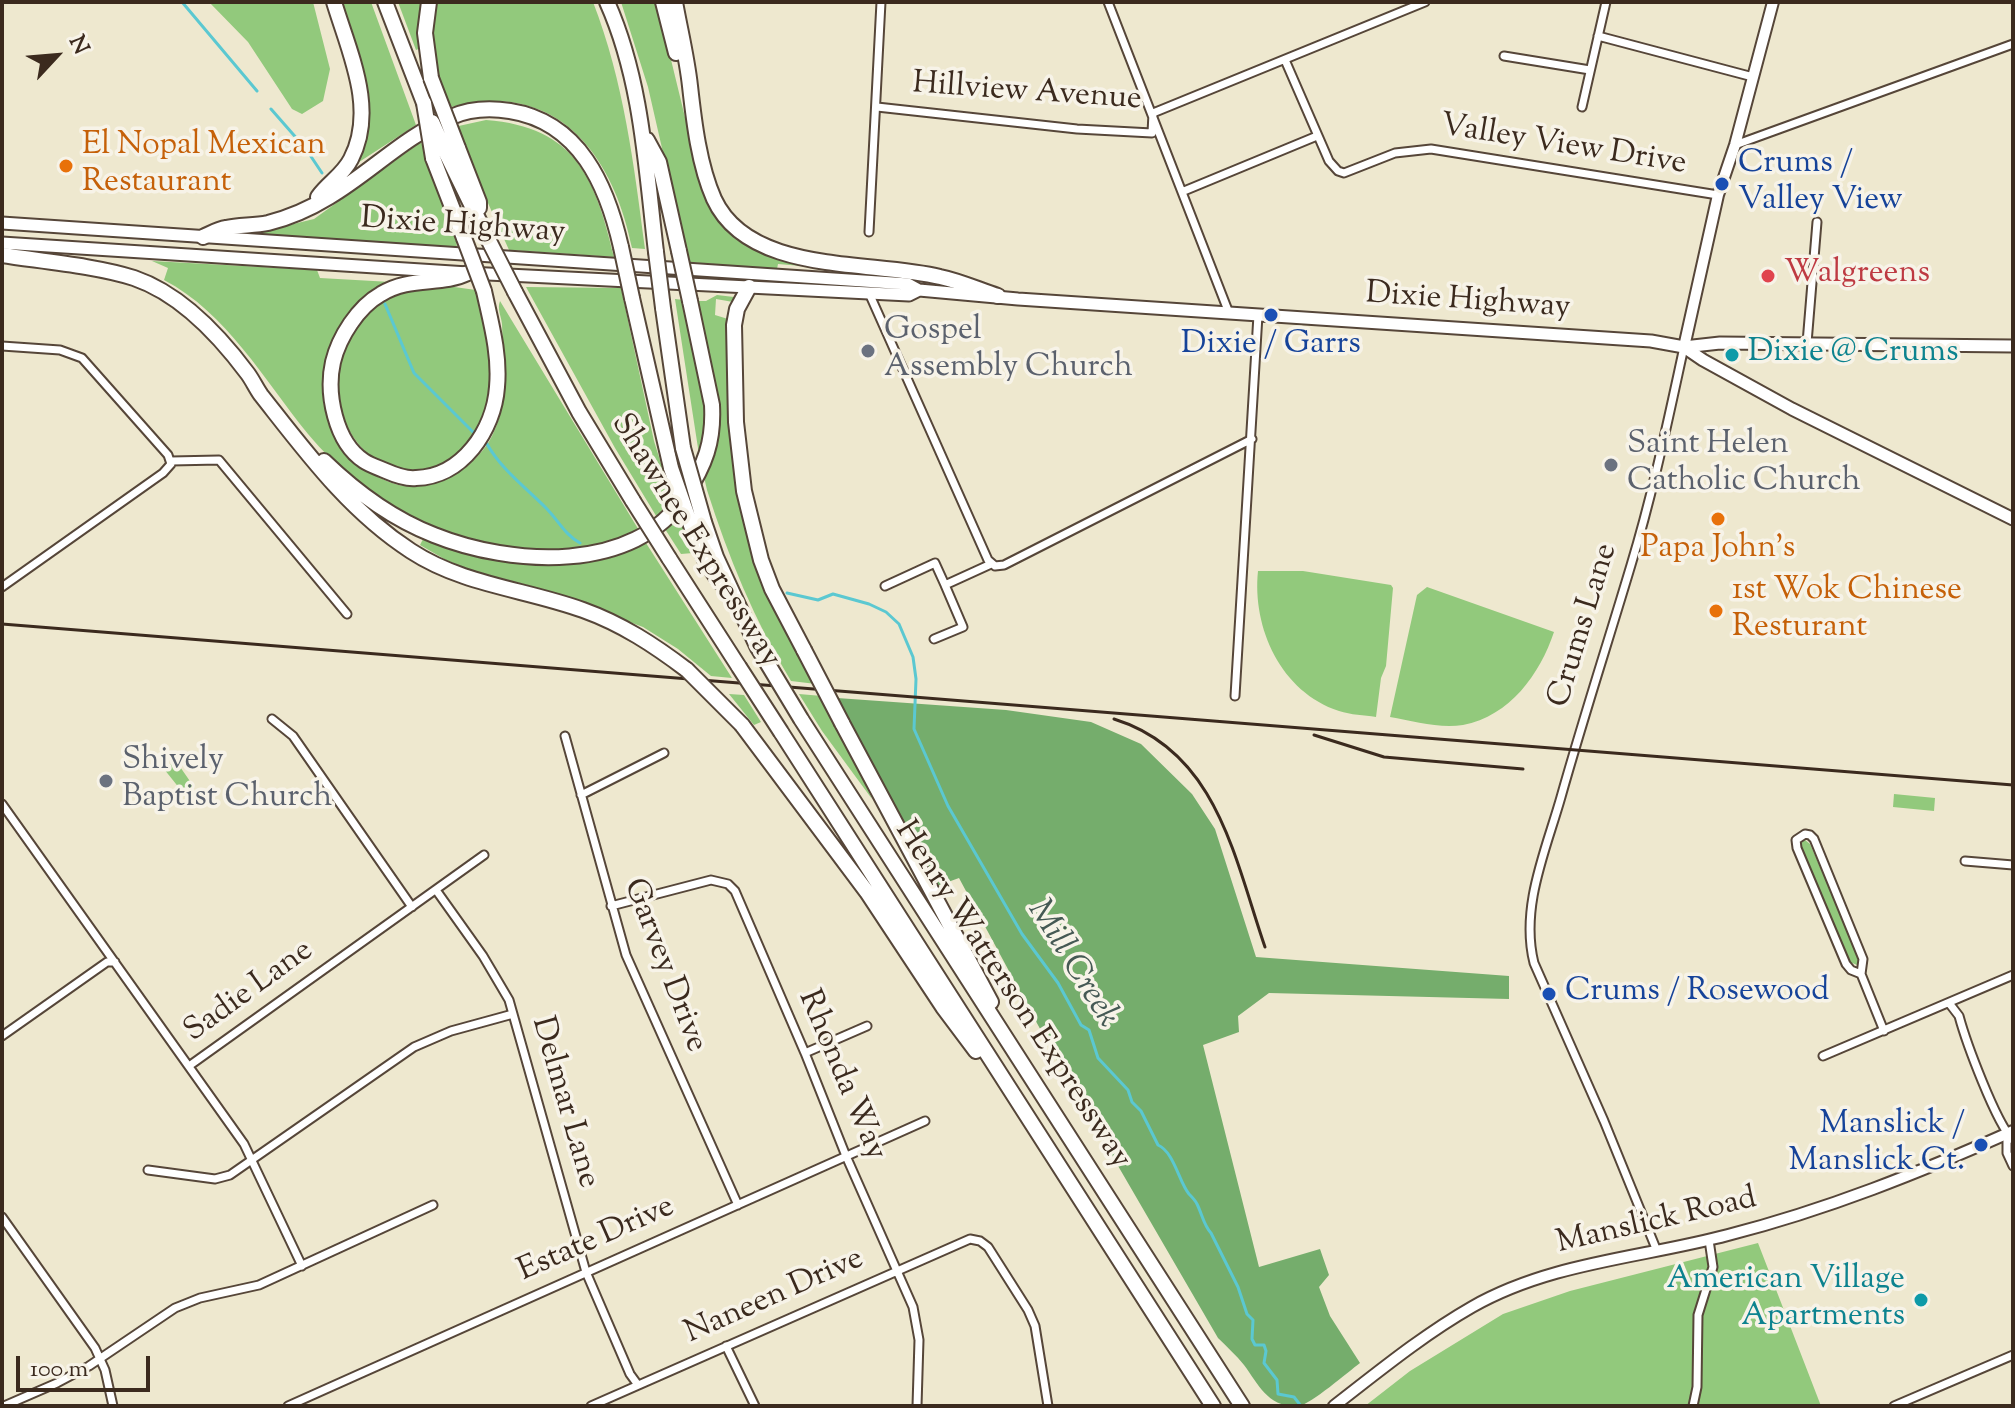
<!DOCTYPE html>
<style>
body{margin:0}
#map{position:relative;width:2015px;height:1408px;overflow:hidden;background:#eee8cf;font-family:"Sorts Mill Goudy",serif}
canvas{display:block}
.frame{position:absolute;inset:0;border:4px solid #3b2a1e;pointer-events:none}
.north{position:absolute;left:16px;top:16px;width:80px;height:80px;-webkit-text-stroke:6px #f7f3e8;paint-order:stroke;rotate:64deg;font-size:22px;font-weight:700;line-height:32px;text-align:center;color:#3b2a1e}
.north::after{content:'';display:block;margin:auto;width:28px;height:36px;background:#3b2a1e;clip-path:polygon(50% 0,100% 100%,50% 72%,0 100%)}
.scale{position:absolute;left:16px;top:1356px;width:134px;height:36px;box-sizing:border-box;border:4px solid #3b2a1e;border-top:0;padding-left:10px;font-size:24px;line-height:28px;white-space:nowrap;color:#3b2a1e;-webkit-text-stroke:6px #f7f3e8;paint-order:stroke}
</style>
<div id="map">
<canvas width="2015" height="1408"></canvas>
<div class="frame"></div>
<div class="north">N</div>
<div class="scale">100 m</div>
</div>
<script>
const c = document.querySelector('canvas').getContext('2d');
c.lineJoin = 'round';
function fillPath(path, color) { c.fillStyle = color; c.fill(path, 'evenodd'); }
function stroke(path, color, width, dash) { c.strokeStyle = color; c.lineWidth = width; c.lineCap = dash ? 'butt' : 'round'; c.setLineDash(dash || []); c.stroke(path); }
function label(font, color, halo, rows, align = 'center') {
  c.font = font + ' "Sorts Mill Goudy",serif'; c.lineWidth = 7; c.setLineDash([]); c.textBaseline = 'middle'; c.strokeStyle = halo; c.fillStyle = color; for (const [text, x, y, turn = 0] of rows) {
    c.save(); c.translate(x, y); c.rotate((+turn || 0) * Math.PI / 180); c.textAlign = isNaN(turn) ? turn : align; if (halo) c.strokeText(text, 0, 0); c.fillText(text, 0, 0); c.restore();
  }
}
fillPath(new Path2D(`
 M209,2H313L330,69L323,101L302,114L292,109L248,42Z
 M339,2H371L416,125L356,164L367,131Z
 M398,2H422L421,48L416,50Z
 M436,2H593C624,82 634,165 645,249L632,248C613,152 554,77 447,108C436,75 425,36 436,2Z
 M621,2H657L691,142L741,237L804,264L802,266L778,264L777,269L688,262L648,87Z
 M486,120C576,127 595,178 614,257L509,250L454,127Z
 M421,142L456,237L457,248L256,236V233L314,219Z
 M152,261L317,270L320,278L391,282C360,297 335,324 328,358C325,374 321,390 324,406C328,426 338,438 352,453C364,466 377,479 395,484C433,495 475,469 492,436C511,398 503,363 502,324C501,315 497,309 500,301L640,532C628,536 617,541 606,544C587,550 565,550 545,550C451,551 368,505 308,434C264,380 227,313 164,280L168,268Z
 M447,286L476,290C484,320 497,354 493,386C487,421 467,460 431,470C381,484 339,436 338,389C338,370 340,353 350,336C374,295 403,289 447,286Z
 M526,287L621,288L654,441L674,505L658,519L615,448Z
 M717,295L734,297L733,302L716,299L715,315L728,319L740,505L748,538L779,618L816,684L791,681C755,622 728,556 707,490L704,477L715,452L719,415L717,391L697,301H706Z
 M675,299L684,300L705,396L706,422L700,461Z
 M679,517L693,553L681,554L665,529Z
 M423,539C487,563 583,574 646,543L732,678L711,676L678,649L643,627L531,586L473,571L446,560L420,545Z
 M1258,571H1303L1391,585L1393,588L1386,666L1381,678L1376,717C1364,715 1351,715 1339,711C1281,692 1252,628 1258,571Z
 M1427,587L1554,632C1540,674 1510,716 1463,725C1440,729 1413,721 1390,717L1417,595Z
 M729,694L744,695L761,722L754,725Z
 M799,694L822,696L860,771L872,799L822,731Z
 M176,761L194,787L184,794L164,769Z
 M1894,794L1935,798L1934,811L1893,807Z
 M1805,840L1810,844L1859,957L1857,965L1850,962L1801,848L1802,841Z
 M1758,1243L1821,1406H1365L1410,1371L1503,1314L1570,1291Z`), '#92c97c');
fillPath(new Path2D(`
 M837,698L1006,710L1091,722L1141,744L1192,794L1215,829L1256,957L1509,976V999L1269,993L1238,1016L1239,1032L1203,1045L1259,1267L1320,1249L1329,1275L1319,1287L1330,1316L1360,1363C1348,1372 1311,1404 1299,1406C1268,1408 1259,1385 1244,1365C1236,1355 1227,1347 1218,1338L1060,1066L959,878L937,886Z`), '#75ad6c');
stroke(new Path2D(`
 M182,2L257,91
 M271,109L306,149L322,173
 M385,304L414,373L475,434
 M487,444C501,469 525,487 546,508C558,520 565,535 580,543
 M787,593L818,600L833,594L869,604L886,612L899,624L913,657L916,679L914,729L948,806L1022,934L1058,983L1081,1025L1089,1030L1098,1058L1128,1090L1132,1102L1141,1111L1158,1145C1174,1152 1179,1182 1189,1194C1192,1197 1195,1200 1197,1204C1202,1214 1204,1226 1211,1233L1238,1287L1247,1314L1253,1320L1252,1339L1255,1345H1264L1266,1351L1264,1363L1277,1380L1278,1394L1294,1397L1301,1406`), '#5bc8d1', 3);
const street = new Path2D(`
 M1108,2L1229,313
 M1598,36L1753,77
 M1504,56L1590,70
 M1285,60L1329,161L1338,171L1344,173L1395,153L1431,149L1718,195
 M877,107L1077,129L1152,133L1153,113L1425,2
 M1582,107L1606,2
 M1735,145L2013,44
 M1184,191L1317,136
 M869,232L881,2
 M869,293L988,560L995,566L1004,565L1252,439
 M1807,343L1817,222
 M2,346L60,350L82,358L168,455L171,464L163,473L2,587
 M171,461L219,460L347,614
 M885,586L935,563L945,585L991,564
 M934,639L963,627L945,585
 M1235,696L1258,315
 M272,719L293,736L412,907
 M565,736L626,955L738,1205
 M581,795L664,753
 M2,804L244,1144L302,1266
 M1965,861L2013,865
 M436,890L483,956L509,1000L586,1272L630,1374L638,1385
 M611,906L711,880L728,884L735,891L805,1053L846,1156L913,1307L919,1340L917,1406
 M1861,974L1851,970L1846,964L1797,848L1796,840L1805,834L1810,835L1814,839L1863,959L1861,974L1884,1031
 M1949,1003L1959,1016C1966,1042 1996,1123 2013,1140
 M2,1036L107,962H115
 M805,1053L867,1026
 M1823,1056L2013,975
 M189,1066L484,855
 M2007,1134V1153L2013,1166
 M148,1170L215,1179L230,1175L414,1047L451,1031L513,1014
 M2,1217L95,1348L105,1370L113,1406
 M1657,1251L1604,1121L1534,963C1520,907 1546,850 1561,797C1583,719 1608,642 1631,565C1653,493 1668,420 1684,347
 M726,1346L755,1406
 M4,1406L57,1383L89,1366L175,1308L200,1298L259,1285L433,1205
 M288,1406L925,1121
 M591,1406L970,1239L980,1241L988,1247L1028,1310L1035,1326L1048,1406
 M1693,1406L1697,1387L1698,1315L1713,1267L1709,1240
 M1894,1406L2013,1355`);
const secondary = new Path2D(`
 M1684,347L1718,195L1735,145L1773,2
 M1334,1406C1378,1372 1423,1335 1472,1307C1551,1262 1642,1258 1728,1235C1826,1210 1921,1172 2013,1131`);
const primary = new Path2D(`
 M2,223L908,284L919,290L1018,299L1651,341L1684,347L1720,343L2013,346
 M2,243L468,273L909,295L919,290
 M1684,347L1703,360L1792,409L2013,519`);
const highway = new Path2D(`
 M385,2L424,103
 M429,2L425,33L431,78
 M607,2C642,80 646,168 656,252
 M663,2L676,53
 M675,2C680,30 687,58 690,86C694,122 699,165 714,199C749,275 870,260 940,277C960,281 979,290 998,296
 M647,140L659,162L679,251
 M458,148L479,202V208
 M446,153L488,239
 M433,158L464,238
 M318,197C328,183 343,175 351,159C377,109 349,52 334,2
 M203,237C210,234 218,229 226,228C239,225 254,226 268,223C288,218 311,208 329,197C370,173 406,135 451,117C469,109 491,108 510,111C580,122 607,186 621,247
 M2,255C41,261 97,266 134,278C181,294 219,335 248,374C253,381 256,388 261,395C306,452 349,511 411,551C463,585 525,589 583,610C622,624 654,645 687,670
 M468,273C441,286 410,276 381,294C358,307 339,337 333,362C326,393 335,442 364,461C370,465 379,468 386,471C395,475 406,479 416,478C462,477 494,430 497,387C500,354 491,323 484,291
 M749,287L737,309L734,325L736,422L744,491L761,560L772,589L804,650
 M515,292L579,412L633,501
 M632,298L671,468
 M663,308L683,448
 M324,461C356,492 393,519 434,535C511,566 635,574 685,496C705,465 714,442 712,405L690,301
 M704,522L716,557L757,646
 M695,537L706,562L720,582
 M669,558L739,667
 M801,719L1242,1406
 M842,723L991,1002
 M742,725L867,892L943,1007L976,1051
 M781,732L1213,1406`);
stroke(street, '#564639', 11);
stroke(secondary, '#564639', 14);
stroke(primary, '#564639', 15);
stroke(highway, '#564639', 18);
stroke(street, '#fff', 7);
stroke(secondary, '#fff', 10);
stroke(primary, '#fff', 11);
stroke(highway, '#fff', 14);
stroke(new Path2D(`
 M2,624L2013,785
 M1114,719C1217,751 1234,857 1265,947
 M1314,735L1384,757L1523,769`), '#3b2a1e', 3);
const highwayBridge = new Path2D(`
 M431,78L458,148
 M424,103L433,158
 M432,122L446,153
 M464,238L484,291
 M488,239L515,292
 M621,247L632,298
 M679,251L690,301
 M656,252L663,308
 M683,448L704,522
 M671,468L695,537
 M633,501L669,558
 M757,646L801,719
 M804,650L842,723
 M739,667L781,732
 M687,670L742,725`);
stroke(highwayBridge, '#564639', 18, []);
stroke(highwayBridge, '#fff', 14);
for (const [x, y, r, color] of [
 [66,166,8,"#e8710a"],
 [1722,184,8,"#1a4fb4"],
 [1768,276,8,"#e0444e"],
 [1271,315,8,"#1a4fb4"],
 [868,351,8,"#6b7280"],
 [1732,355,8,"#0f9aa8"],
 [1611,465,8,"#6b7280"],
 [1718,519,8,"#e8710a"],
 [1716,611,8,"#e8710a"],
 [106,781,8,"#6b7280"],
 [1549,994,8,"#1a4fb4"],
 [1981,1145,8,"#1a4fb4"],
 [1921,1300,8,"#0f9aa8"]
]) { const dot = new Path2D(); dot.arc(x, y, r, 0, 2 * Math.PI); c.fillStyle = color; c.fill(dot); stroke(dot, '#f7f3e8', 3); }
label('32px', '#3b2a1e', '#f7f3e8', [
 ["Hillview Avenue",1027,94,4],
 ["Valley View Drive",1563,147,9],
 ["Dixie Highway",463,228,4],
 ["Dixie Highway",1468,303,4],
 ["Shawnee Expressway",694,542,58],
 ["Crums Lane",1585,626,-73],
 ["Garvey Drive",663,966,69],
 ["Sadie Lane",250,993,-36],
 ["Henry Watterson Expressway",1011,996,57],
 ["Rhonda Way",840,1076,67],
 ["Delmar Lane",563,1103,74],
 ["Manslick Road",1657,1223,-13],
 ["Estate Drive",597,1241,-24],
 ["Naneen Drive",775,1298,-24]
]);
label('32px', '#c56008', '#f7f3e8', [
 ["El Nopal Mexican",82,148],
 ["Restaurant",82,185],
 ["Papa John's",1718,551,"center"],
 ["1st Wok Chinese",1732,593],
 ["Resturant",1732,630]
], 'left');
label('32px', '#164399', '#f7f3e8', [
 ["Crums /",1738,166],
 ["Valley View",1738,203],
 ["Dixie / Garrs",1271,347,"center"],
 ["Crums / Rosewood",1565,994],
 ["Manslick /",1965,1127,"right"],
 ["Manslick Ct.",1965,1164,"right"]
], 'left');
label('32px', '#be3a42', '#f7f3e8', [
 ["Walgreens",1784,276]
], 'left');
label('32px', '#5b616d', '#f7f3e8', [
 ["Gospel",884,333],
 ["Assembly Church",884,370],
 ["Saint Helen",1627,447],
 ["Catholic Church",1627,484],
 ["Shively",122,763],
 ["Baptist Church",122,800]
], 'left');
label('32px', '#0d838f', '#f7f3e8', [
 ["Dixie @ Crums",1748,355],
 ["American Village",1905,1282,"right"],
 ["Apartments",1905,1319,"right"]
], 'left');
label('italic 34px', '#455954', '#f7f3e8', [
 ["Mill Creek",1071,965,58]
]);
</script>
